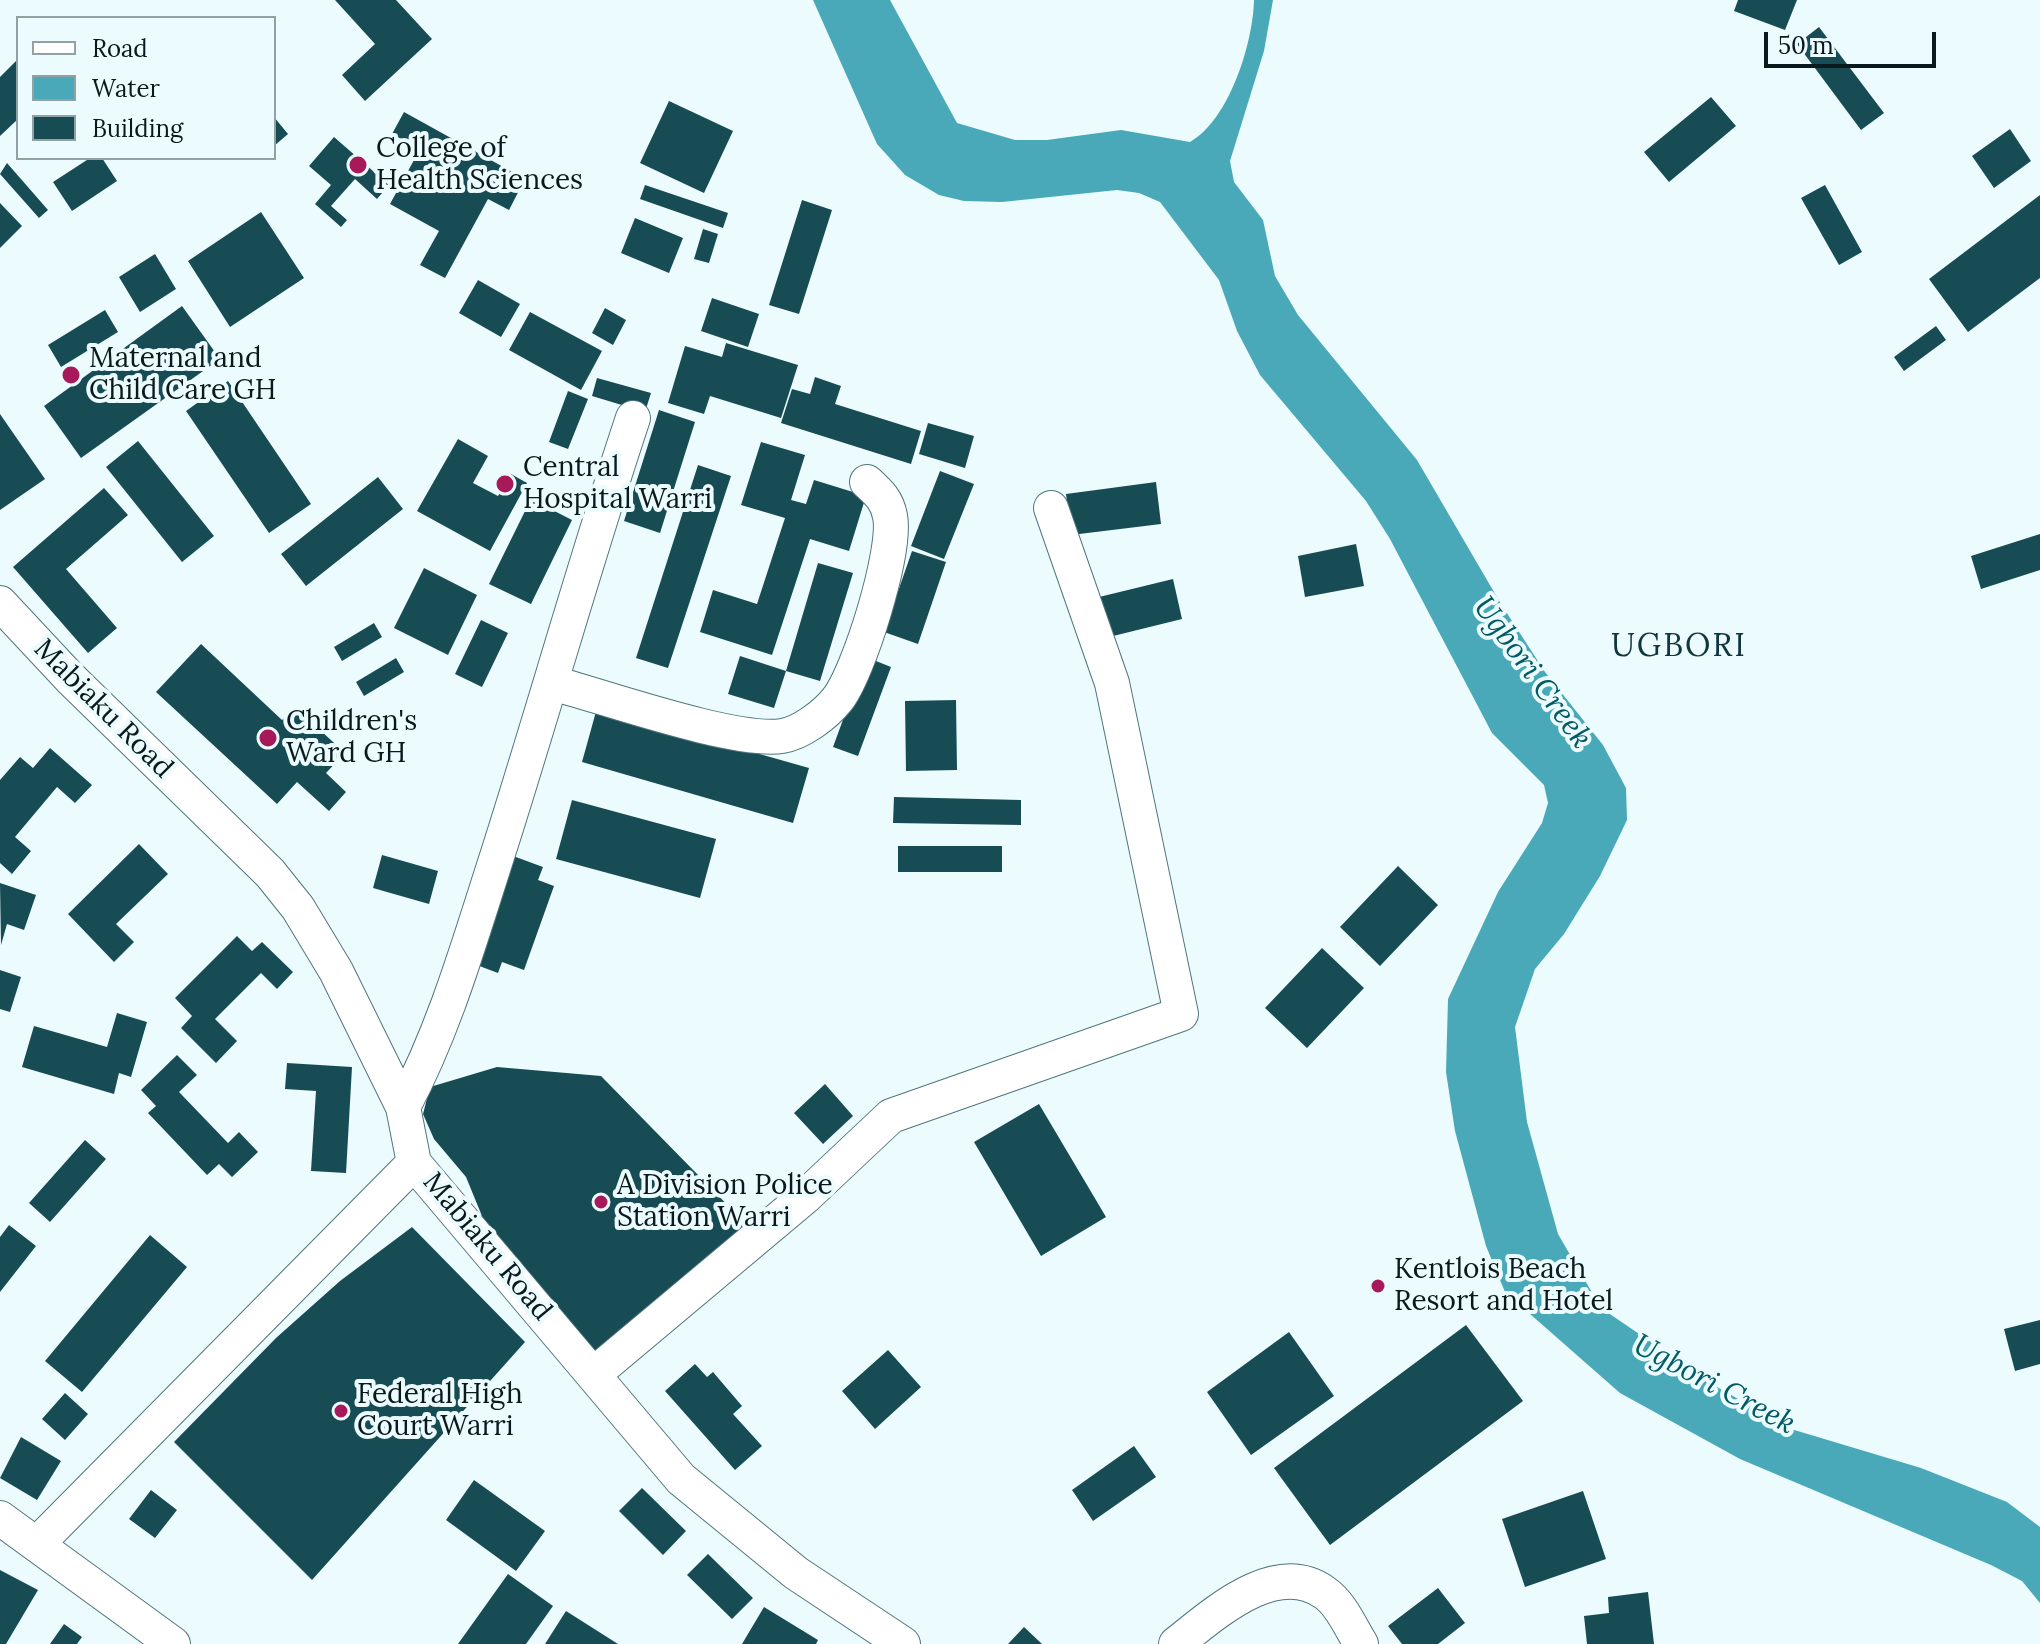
<!DOCTYPE html>
<style>
body{margin:0}
#map{position:relative;width:2040px;height:1644px;overflow:hidden;background:#ebfbfe;font-family:Lora,serif}
canvas{display:block}
.legend{position:absolute;left:16px;top:16px;width:260px;height:144px;box-sizing:border-box;background:#ebfbfe;border:2px solid #91a1a4;margin:0;padding:10px 14px;list-style:none;font-size:24px;color:#0a1a1c}
.legend li{display:flex;align-items:center;gap:16px;height:40px}
.legend b{width:40px;border:2px solid #91a1a4}
.scale{position:absolute;left:1764px;top:32px;width:172px;height:36px;box-sizing:border-box;border:4px solid #0a1a1c;border-top:0;padding-left:10px;font-size:24px;line-height:28px;white-space:nowrap;color:#0a1a1c;-webkit-text-stroke:6px #ebfbfe;paint-order:stroke}
</style>
<div id="map">
<canvas width="2040" height="1644"></canvas>
<ul class="legend">
<li><b style="height:10px;background:#fff"></b>Road</li>
<li><b style="height:22px;background:#49a9b8"></b>Water</li>
<li><b style="height:22px;background:#184c54"></b>Building</li>
</ul>
<div class="scale">50 m</div>
</div>
<script>
const c = document.querySelector('canvas').getContext('2d');
c.lineJoin = 'round';
function fillPath(path, color) { c.fillStyle = color; c.fill(path, 'evenodd'); }
function stroke(path, color, width, dash) { c.strokeStyle = color; c.lineWidth = width; c.lineCap = dash ? 'butt' : 'round'; c.setLineDash(dash || []); c.stroke(path); }
function label(font, color, halo, rows, align = 'center') {
  c.font = font + ' Lora,serif'; c.lineWidth = 8; c.setLineDash([]); c.textBaseline = 'middle'; c.strokeStyle = halo; c.fillStyle = color; for (const [text, x, y, turn = 0] of rows) {
    c.save(); c.translate(x, y); c.rotate((+turn || 0) * Math.PI / 180); c.textAlign = isNaN(turn) ? turn : align; if (halo) c.strokeText(text, 0, 0); c.fillText(text, 0, 0); c.restore();
  }
}
fillPath(new Path2D(`
 M813,0H890L957,123L1015,140H1047L1121,130L1190,142C1229,120 1253,44 1254,0H1273L1264,51L1230,161L1234,182L1263,220L1275,276L1298,315L1417,460L1501,604L1545,672L1603,745L1626,788L1627,820L1600,876L1564,934L1535,969L1515,1027L1527,1122L1558,1234L1601,1308L1717,1387L1791,1429L1921,1468L2007,1502L2040,1527V1603L2022,1581L1991,1565L1740,1459L1620,1393L1505,1292L1486,1246L1455,1131L1446,1072L1448,999L1498,892L1542,823L1548,803L1544,785L1492,733L1390,539L1366,501L1260,375L1237,331L1219,280L1160,202L1139,193L1117,190L1002,202L964,201L939,195L905,175L877,144Z`), '#49a9b8');
fillPath(new Path2D(`
 M335,0H396L432,39L365,101L342,75L375,44Z
 M1738,0H1797L1785,30L1734,11Z
 M1819,27L1884,113L1861,130L1797,44Z
 M18,59V119L0,136V77Z
 M1711,97L1736,126L1669,182L1644,152Z
 M669,101L733,131L704,193L640,163Z
 M404,112L525,179L509,210L488,199L445,278L420,265L439,231L390,204L420,149L392,134Z
 M274,117L288,134L274,146Z
 M2010,129L2031,161L1994,188L1972,156Z
 M334,137L389,185L377,199L355,179L331,206L347,220L341,227L315,204L331,185L309,166Z
 M90,158H102L117,181L72,211L53,182Z
 M7,163L48,210L39,218L0,174Z
 M645,185L728,213L723,228L640,199Z
 M1825,185L1862,252L1839,265L1801,198Z
 M2040,195V278L1968,332L1929,279Z
 M802,200L832,210L799,314L769,305Z
 M0,203L22,226L0,248Z
 M261,212L304,278L230,327L188,261Z
 M635,218L683,238L669,273L621,253Z
 M703,229L718,234L709,263L694,259Z
 M155,254L176,289L140,312L119,277Z
 M478,280L520,304L501,337L459,313Z
 M712,298L759,314L748,347L701,331Z
 M182,306L220,359L81,458L44,406Z
 M605,308L626,320L613,345L592,333Z
 M105,310L118,332L61,367L48,345Z
 M530,312L602,351L581,390L509,350Z
 M1936,326L1946,340L1904,371L1894,357Z
 M726,343L798,365L781,418L710,396L704,414L668,403L685,346L722,357Z
 M815,377L841,386L835,404L921,431L911,464L781,423L792,389L810,394Z
 M597,378L651,393L645,412L592,396Z
 M228,381L311,504L269,533L186,411Z
 M568,391L588,399L568,449L549,442Z
 M659,410L695,422L660,533L624,521Z
 M0,414L45,479L0,510Z
 M928,423L974,436L965,468L919,454Z
 M458,439L488,456L473,483L498,496L511,474L527,483L490,551L417,511Z
 M138,441L214,536L182,562L106,467Z
 M761,442L805,455L791,500L806,504L814,480L866,496L849,551L810,539L772,655L700,632L713,590L757,604L785,518L741,505Z
 M698,465L731,476L668,668L636,658Z
 M940,471L974,484L944,559L911,546Z
 M378,477L403,509L306,586L281,554Z
 M1156,482L1161,524L1071,535L1066,494Z
 M104,488L128,515L66,569L117,628L88,653L13,567Z
 M531,499L572,520L531,604L489,584Z
 M2040,534V570L1981,589L1971,556Z
 M1356,544L1364,586L1305,597L1298,556Z
 M912,551L946,562L918,644L884,632Z
 M818,563L853,573L820,681L786,671Z
 M424,568L477,595L448,655L394,628Z
 M1173,579L1182,619L1105,638L1095,598Z
 M481,620L508,633L482,687L455,674Z
 M374,623L382,637L342,661L334,647Z
 M201,644L282,720L295,707L345,753L326,773L346,792L329,811L297,782L277,804L156,692Z
 M740,656L786,671L774,708L728,694Z
 M866,657L891,667L858,756L833,747Z
 M396,658L404,672L364,696L356,682Z
 M956,700L957,770L906,771L905,701Z
 M597,708L809,768L793,823L582,762Z
 M50,748L92,785L75,803L57,787L15,837L31,851L12,874L0,863V780L20,757L33,768Z
 M894,797L1021,800V825L893,823Z
 M572,800L716,839L700,898L556,859Z
 M139,844L168,874L116,924L134,942L114,962L68,914Z
 M898,846H1002V872H898Z
 M382,855L438,871L429,904L373,888Z
 M513,856L543,867L538,880L554,886L524,970L502,962L498,973L474,964Z
 M1398,866L1438,905L1380,966L1340,927Z
 M0,883L36,895L24,930L7,924L1,945Z
 M237,936L252,951L262,942L293,972L277,989L261,973L215,1019L237,1041L216,1063L181,1028L192,1016L175,998Z
 M1322,948L1364,988L1307,1048L1265,1008Z
 M0,970L21,977L10,1012L0,1009Z
 M117,1013L147,1022L131,1077L119,1073L114,1094L22,1067L34,1026L107,1047Z
 M177,1055L197,1075L179,1092L228,1143L239,1132L258,1152L232,1177L219,1164L207,1175L148,1113L156,1106L141,1090Z
 M287,1063L352,1067L346,1173L311,1171L316,1091L285,1089Z
 M497,1067L601,1076L749,1227L595,1353L489,1233L466,1177L434,1139L423,1114L430,1087Z
 M825,1084L853,1116L823,1144L794,1113Z
 M1039,1104L1106,1217L1041,1256L974,1142Z
 M85,1140L106,1159L50,1222L29,1203Z
 M9,1225L36,1246L0,1292V1237Z
 M412,1227L525,1342L312,1580L174,1442L276,1338L340,1281Z
 M150,1235L187,1267L82,1392L45,1361Z
 M2040,1320V1364L2015,1371L2004,1329Z
 M1466,1325L1523,1401L1330,1545L1274,1468Z
 M1289,1332L1334,1396L1251,1455L1207,1392Z
 M888,1350L921,1387L875,1429L842,1391Z
 M695,1364L707,1377L713,1372L742,1406L733,1414L762,1446L735,1470L665,1391Z
 M65,1393L88,1414L65,1440L42,1419Z
 M21,1437L61,1461L37,1500L0,1478Z
 M1134,1446L1156,1477L1093,1521L1072,1490Z
 M474,1480L545,1531L516,1571L446,1520Z
 M642,1488L686,1531L663,1555L619,1511Z
 M151,1490L177,1510L155,1538L129,1519Z
 M1583,1491L1606,1559L1525,1587L1502,1519Z
 M708,1554L753,1598L732,1619L687,1575Z
 M0,1570L38,1590L6,1644H0Z
 M508,1574L553,1606L526,1644H458Z
 M1438,1588L1465,1623L1438,1644H1402L1388,1626Z
 M1648,1592L1654,1644H1587L1584,1616L1609,1613L1608,1597Z
 M764,1607L818,1640L816,1644H742Z
 M566,1611L618,1644H545Z
 M64,1624L82,1637L77,1644H50Z
 M1024,1627L1042,1644H1008Z`), '#184c54');
const minor = new Path2D(`
 M0,603L70,678L270,873L298,908L336,971L403,1107L414,1163L681,1479L796,1573L903,1644
 M552,683C605,697 734,743 782,736C801,733 825,715 837,700C859,673 897,550 890,516C887,500 879,493 867,482
 M403,1107C443,1032 467,950 493,869C541,720 583,568 633,418
 M594,1374L805,1197L891,1116L1181,1014L1112,683L1051,508
 M0,1518L173,1644
 M38,1543L414,1163
 M1176,1644C1214,1614 1276,1557 1325,1593C1341,1604 1351,1628 1361,1644`);
stroke(minor, '#50767d', 36);
stroke(minor, '#fff', 34);
for (const [x, y, r, color] of [
 [358,165,10,"#a7195b"],
 [71,375,10,"#a7195b"],
 [505,484,10,"#a7195b"],
 [268,738,10,"#a7195b"],
 [601,1202,8,"#a7195b"],
 [1378,1286,8,"#a7195b"],
 [341,1411,8,"#a7195b"]
]) { const dot = new Path2D(); dot.arc(x, y, r, 0, 2 * Math.PI); c.fillStyle = color; c.fill(dot); stroke(dot, '#ebfbfe', 3); }
label('28px', '#0a1a1c', '#ebfbfe', [
 ["College of",376,149],
 ["Health Sciences",376,181],
 ["Maternal and",89,359],
 ["Child Care GH",89,391],
 ["Central",523,468],
 ["Hospital Warri",523,500],
 ["Children's",286,722],
 ["Ward GH",286,754],
 ["A Division Police",617,1186],
 ["Station Warri",617,1218],
 ["Kentlois Beach",1394,1270],
 ["Resort and Hotel",1394,1302],
 ["Federal High",357,1395],
 ["Court Warri",357,1427]
], 'left');
label('28px', '#0a1a1c', '#ebfbfe', [
 ["Mabiaku Road",103,709,45],
 ["Mabiaku Road",487,1247,50]
]);
label('italic 30px', '#025a65', '#ebfbfe', [
 ["Ugbori Creek",1532,673,54],
 ["Ugbori Creek",1714,1385,28]
]);
c.letterSpacing = '2px';
label('32px', '#10373d', '#ebfbfe', [
 ["UGBORI",1679,647]
]);
c.letterSpacing = '0px';
</script>
